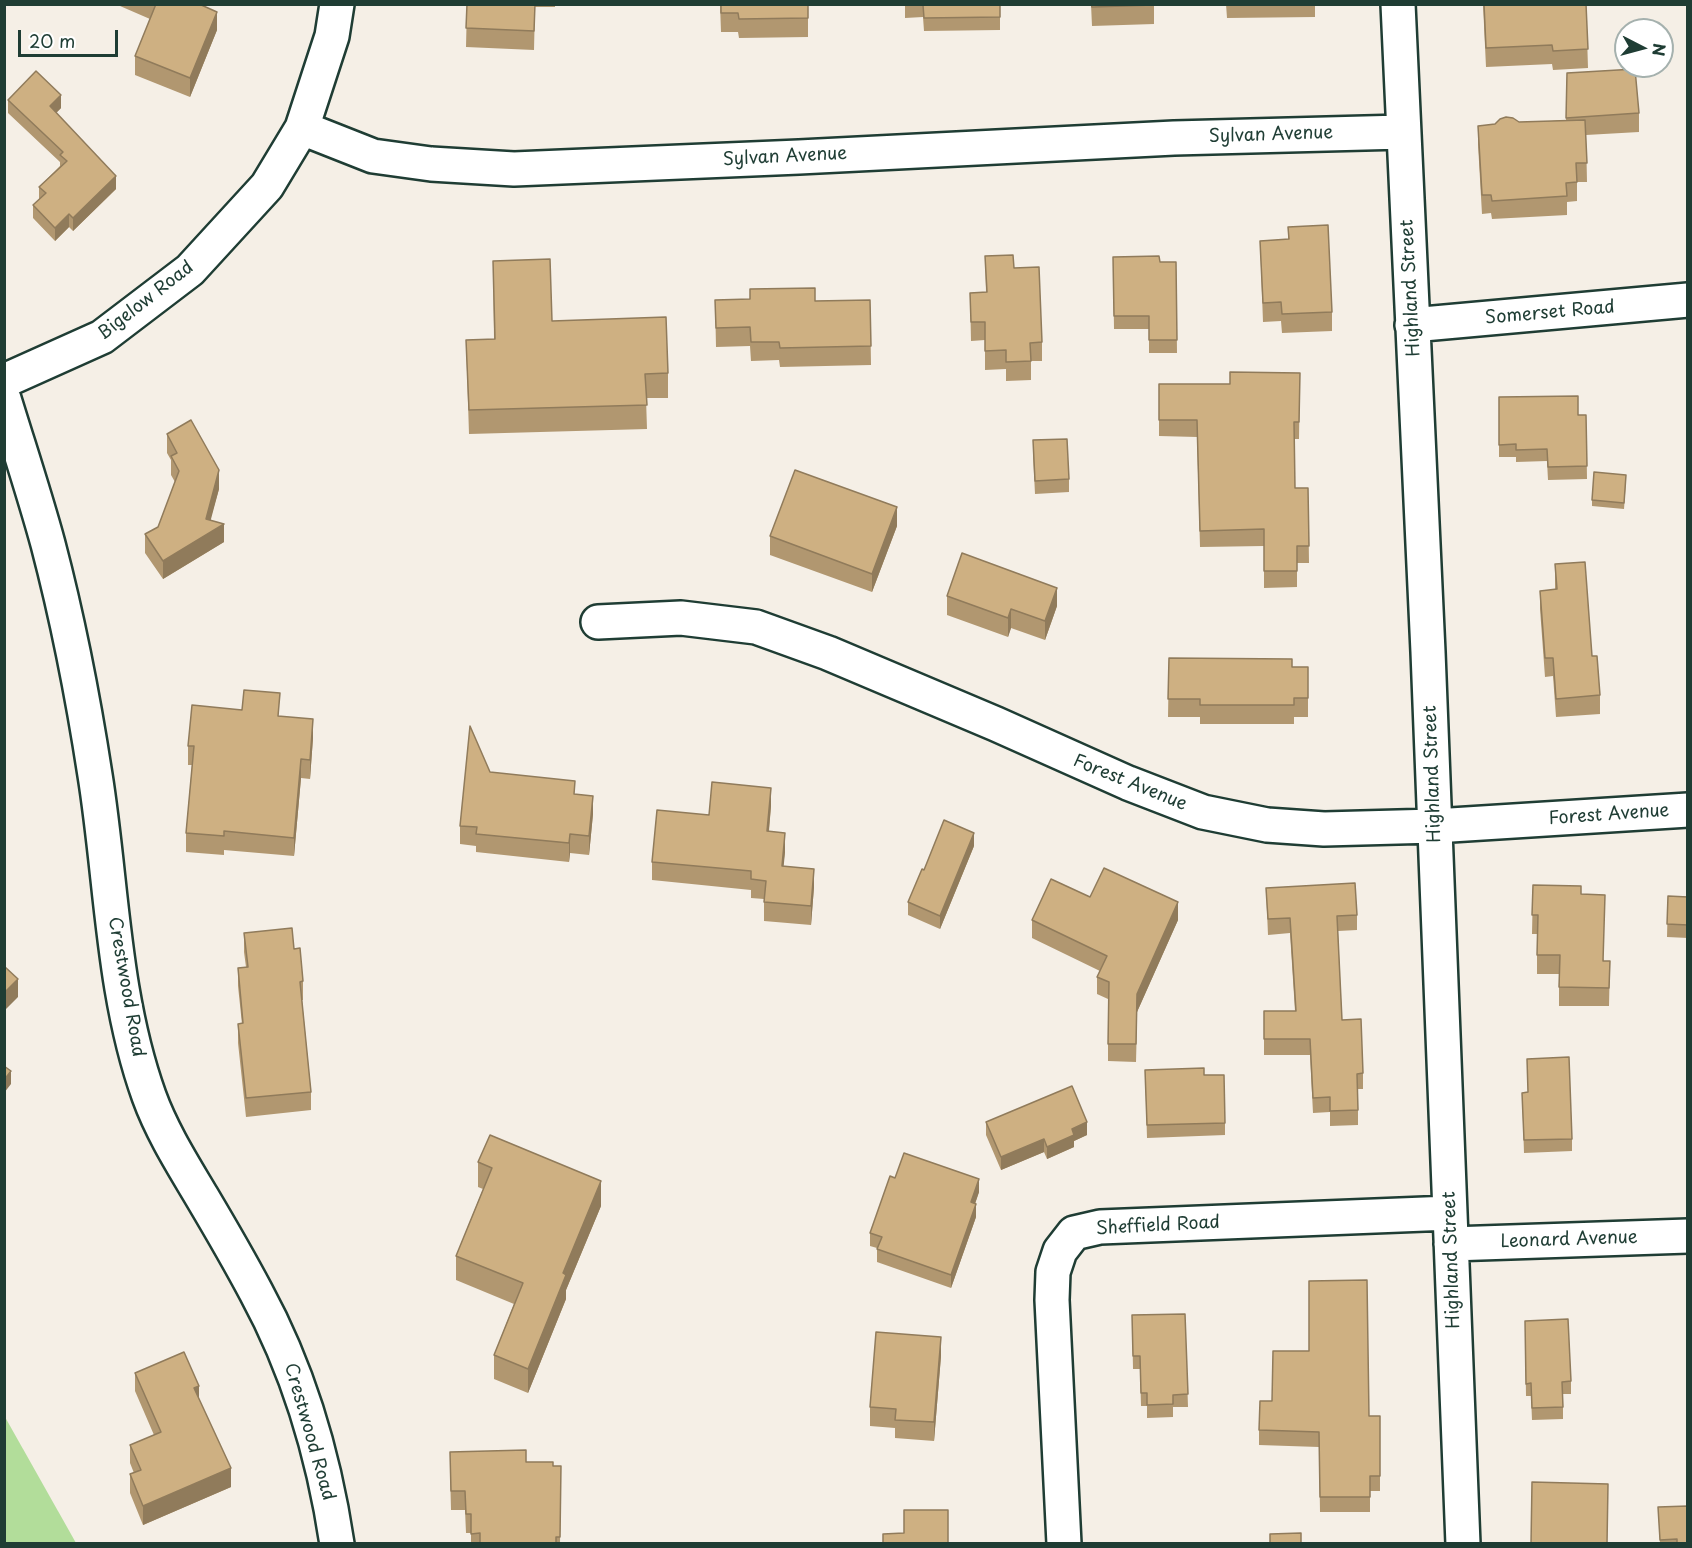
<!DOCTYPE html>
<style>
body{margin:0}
#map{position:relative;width:1692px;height:1548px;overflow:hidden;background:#f5efe6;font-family:"Playpen Sans",sans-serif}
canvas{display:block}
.frame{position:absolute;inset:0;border:6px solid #1f3d34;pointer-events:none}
.north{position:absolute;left:1614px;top:18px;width:60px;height:60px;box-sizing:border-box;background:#fff;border:2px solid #a5b1ae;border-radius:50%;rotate:96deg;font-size:16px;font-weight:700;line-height:24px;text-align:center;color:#1f3d34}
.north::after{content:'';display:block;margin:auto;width:21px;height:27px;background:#1f3d34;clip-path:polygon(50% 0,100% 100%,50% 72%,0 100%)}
.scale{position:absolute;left:18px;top:30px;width:100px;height:27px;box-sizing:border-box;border:3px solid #1f3d34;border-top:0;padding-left:8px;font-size:18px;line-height:21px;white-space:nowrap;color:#1f3d34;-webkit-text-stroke:4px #fff;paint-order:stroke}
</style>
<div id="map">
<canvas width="1692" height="1548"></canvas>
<div class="frame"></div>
<div class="north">N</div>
<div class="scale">20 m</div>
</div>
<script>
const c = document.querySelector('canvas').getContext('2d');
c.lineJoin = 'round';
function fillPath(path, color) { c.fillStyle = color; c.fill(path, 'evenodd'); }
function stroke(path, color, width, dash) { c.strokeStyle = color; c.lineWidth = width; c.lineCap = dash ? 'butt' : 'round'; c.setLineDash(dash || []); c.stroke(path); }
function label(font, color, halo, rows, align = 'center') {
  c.font = font + ' "Playpen Sans",sans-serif'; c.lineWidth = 4.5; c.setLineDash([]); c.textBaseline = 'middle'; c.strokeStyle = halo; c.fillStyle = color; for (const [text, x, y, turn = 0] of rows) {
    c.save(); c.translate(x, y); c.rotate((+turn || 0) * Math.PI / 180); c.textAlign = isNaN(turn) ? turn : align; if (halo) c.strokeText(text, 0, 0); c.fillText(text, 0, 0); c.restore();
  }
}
fillPath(new Path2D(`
 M5,1417L76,1543H5Z`), '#b2dd9a');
const street = new Path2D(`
 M337,4L332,36L302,128L373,156L431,164L514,169L799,157L1174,138L1403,132
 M1398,4L1428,652L1463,1544
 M1412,325L1688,300
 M4,381L102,337L190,270L267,186L302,128
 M4,399C19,448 35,496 48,544C68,620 83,697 95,775C112,881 112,993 149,1096C162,1132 183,1165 202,1197C221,1229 239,1260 256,1292C298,1369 324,1457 337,1544
 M598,622L681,618L756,627L828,653L996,724L1128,783L1203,812L1267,825L1324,829L1435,826L1688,810
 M1451,1244L1688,1236
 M1064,1544L1052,1300L1053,1272L1060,1251L1074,1233L1100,1227L1450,1213`);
stroke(street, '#1f3d34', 38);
stroke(street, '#fff', 33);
fillPath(new Path2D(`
 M120,4H199L217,30L190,97L135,75V56L150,19L120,6Z
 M467,4H555V7H535L534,50L466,47Z
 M720,4H808V37L739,38L738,32H721Z
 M905,4H1000V30L924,31L923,17L905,18Z
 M1091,4H1154V24L1092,26Z
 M1226,4H1315V17L1227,18Z
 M1483,4H1586L1588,68L1553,70L1552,64L1486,67Z
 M1567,73L1639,113V132L1586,135L1587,182H1577V201L1567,202V215L1492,219L1491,213L1482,214L1478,144V126L1566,120Z
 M8,100L61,108L56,113L116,189L73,231L69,227L55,241L33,218V205L39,200V187L60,166V162L8,113Z
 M1288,227L1332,312V331L1282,333L1281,321L1263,322L1260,241L1288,240Z
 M985,256L1014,268L1042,342V361H1031V380L1006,381V369L985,370V340L971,341L970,293L986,292Z
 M1113,257L1160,262H1176L1177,353H1149V329H1114Z
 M493,261L552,321L668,373V398H646L647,429L469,434L466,340L494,339Z
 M715,300L815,301L870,300L871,365L780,367L779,360L751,361L750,346L716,347Z
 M1300,373L1299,439H1294L1295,488H1308L1309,563H1297V587L1264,588V546L1200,547L1197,437L1159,436V384H1230Z
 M1499,397L1578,415H1586L1587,479L1548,480L1547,461L1516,462V457H1499Z
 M167,434L219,489L210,520L224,542L163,579L145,553V534L158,527L175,482L171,475V460L167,453Z
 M1033,453L1069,479V492L1035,494Z
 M1626,481L1624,509L1592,506V500Z
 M897,526L872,592L770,555V536Z
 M1555,564L1592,656L1600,695V714L1556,717L1553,676L1545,677L1540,609V591L1555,590Z
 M947,596L1057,606L1045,640L1011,628L1008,637L947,615Z
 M1169,658L1292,667H1308V717H1294V724H1200V717H1168Z
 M279,716L313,738L310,779L301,778L294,856L224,850V855L186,852V833L192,765H188V746Z
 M490,772L575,794L593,814L589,855L570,853L569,862L476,852V846L460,844V826Z
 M771,806L769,831L785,852L783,866L814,887L811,925L764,921V899L751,898V890L652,880V862L709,815Z
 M974,846L940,929L908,915V902L924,870Z
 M1533,885L1581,894L1604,961H1610L1609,1006H1559V974H1537V934H1532Z
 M1266,888L1357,915V930L1338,931L1342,1020L1363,1073V1089H1358V1125L1330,1126V1112L1313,1113L1310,1055H1264V1011H1295L1290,933L1268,935Z
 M1668,896L1688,897V938L1667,937Z
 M1090,897L1178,920L1137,1012L1136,1062L1108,1061V999L1097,994V977L1100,971L1032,938V920Z
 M244,933L294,949L303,981V1000H302L311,1092V1110L246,1117L238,1043V1024H242L238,986V968L246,967L244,952Z
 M1527,1059L1572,1139V1151L1524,1153L1522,1093L1528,1092Z
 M1145,1070L1204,1075L1225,1123V1135L1147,1138Z
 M986,1122L1087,1135L1074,1141V1147L1047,1159L1044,1152L1001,1170L986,1135Z
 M478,1162L601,1206L566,1290V1299L528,1393L494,1379V1355L514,1304L456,1280V1256L483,1189L478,1187Z
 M895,1178L979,1192L975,1204L976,1217L951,1288L877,1262V1248L870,1246V1233Z
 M1185,1314L1188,1407H1173V1417L1147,1418V1406H1141L1140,1369H1133L1132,1315Z
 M1525,1333L1571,1381V1394H1563V1419L1532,1420L1531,1396H1526Z
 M941,1356L934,1441L895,1438V1428L870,1426V1407Z
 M135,1373L199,1400L231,1487L143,1525L130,1493V1474L134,1473L130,1463V1445L154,1435L135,1391Z
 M1369,1416H1380V1491H1370V1512H1320L1319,1447L1259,1445V1430Z
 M526,1462L553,1466H561L560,1544H471V1533H466L465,1510H451L450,1471Z
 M1658,1507L1688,1544H1660Z`), '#b19770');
fillPath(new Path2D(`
 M217,12V30L190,97V78Z
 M61,95V108L50,119V106Z
 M116,176V189L73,231V218Z
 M69,214V227L55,241V228Z
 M219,470V489L207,534L224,524V542L163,579V561L206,519Z
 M897,507V526L872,592V574Z
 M1057,588V606L1045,640V621Z
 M1011,609V628L1008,637V618Z
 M313,719V738L310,779V760Z
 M301,759V778L294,856V838Z
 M771,788V806L767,850V831Z
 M593,796V814L589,855V836Z
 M785,833V852L782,884V866Z
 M974,833V846L940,929V916Z
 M570,834V853L569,862V843Z
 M814,869V887L811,925V906Z
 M1178,902V920L1137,1012L1136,1062L1137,994Z
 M18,979V997L4,1011V993Z
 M11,1071V1084L4,1093V1080Z
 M1087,1122V1135L1074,1141V1147L1047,1159V1147L1072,1129Z
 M1044,1139V1152L1001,1170V1157Z
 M979,1179V1192L971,1215V1202Z
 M601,1181V1206L566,1290V1299L528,1393V1369L563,1273Z
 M976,1204V1217L951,1288V1275Z
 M941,1337V1356L934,1441V1422Z
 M199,1386V1405L194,1388Z
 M231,1468V1487L143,1525V1506Z`), '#907b5b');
const building = new Path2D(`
 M156,4H199L217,12L190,78L135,56Z
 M467,4H535L534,31L466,28Z
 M721,4H808V18L739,19L738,13H721Z
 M905,4H1000V17L924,18L923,5Z
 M1091,4H1154V5L1092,7Z
 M1484,4H1586L1588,49L1553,51L1552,45L1486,48Z
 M1635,69L1639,113L1566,118L1567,73Z
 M36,71L61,95L50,106L116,176L73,218L69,214L55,228L33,205L46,193L39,187L67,161L60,155L63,152L8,100Z
 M1506,117L1513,118L1519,122L1585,120L1587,163H1576L1577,182L1566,183L1567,196L1492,201L1491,195H1482L1478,126L1495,124L1500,119Z
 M1328,225L1332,312L1282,314L1281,302L1263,303L1260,241L1289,239L1288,227Z
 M1013,255L1014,268L1039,267L1042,342L1030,343L1031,361L1006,362V350L985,351V322H971L970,293L987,292L985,256Z
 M1159,256L1160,262H1176L1177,340H1149V316H1114L1113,257Z
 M550,259L552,321L666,317L668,373L645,374L647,405L469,410L466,340L495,339L493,261Z
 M815,288V301L870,300L871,346L780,348L779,342H751L750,327L716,328L715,300L750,299V289Z
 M1230,372L1300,373L1299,422H1294L1295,488H1308L1309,546H1297V571H1264V529L1200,531L1197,420H1159V384H1230Z
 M1578,396V415H1586L1587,466L1548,467L1547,449L1516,450V444L1499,445V397Z
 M191,420L219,470L206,519L224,524L163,561L145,534L158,527L179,471L171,456L177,453L167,434Z
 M1067,439L1069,479L1035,481L1033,440Z
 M795,470L897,507L872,574L770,536Z
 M1594,472L1626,475L1624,503L1592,500Z
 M962,553L1057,588L1045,621L1011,609L1008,618L947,596Z
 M1585,562L1592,656H1597L1600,695L1556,699L1553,658H1545L1540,591L1557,589L1555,564Z
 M1169,658L1292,659V667H1308V698H1294V705H1200V699H1168Z
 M244,690L280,693L278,716L313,719L310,760L301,759L294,838L224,831V836L186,833L194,746H188L192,705L242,710Z
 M470,726L490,772L575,781L574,794L593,796L589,836L570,834L569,843L476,834L477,827L460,826Z
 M712,782L771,788L767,831L785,833L782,866L814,869L811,906L764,902L766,881L751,879V871L652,862L657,810L709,815Z
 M944,820L974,833L940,916L908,902L922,869L924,870Z
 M1104,868L1178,902L1137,994L1136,1044H1108L1109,982L1097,977L1107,956L1032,920L1051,879L1090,897Z
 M1355,883L1357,915L1337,916L1342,1020L1361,1019L1363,1073L1357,1074L1358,1110L1330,1111V1097L1313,1098L1310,1039H1264V1011H1296L1290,918L1268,919L1266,888Z
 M1533,885L1581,886V894L1605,895L1603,961H1610L1609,988L1559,987L1560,955H1537L1538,915H1532Z
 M1668,896L1688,897V925L1667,924Z
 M292,928L294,949L300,948L303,981L300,982L311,1092L246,1098L238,1024L243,1023L238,968L248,967L244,933Z
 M4,966L18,979L4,993Z
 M1569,1057L1572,1139L1524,1140L1522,1093L1528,1092L1527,1059Z
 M4,1066L11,1071L4,1080Z
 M1204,1068V1075H1224L1225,1123L1147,1125L1145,1070Z
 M1072,1086L1087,1122L1072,1129L1074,1135L1047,1147L1044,1139L1001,1157L986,1122Z
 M490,1135L601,1181L563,1273L566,1275L528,1369L494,1355L523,1283L456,1256L492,1168L478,1162Z
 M904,1153L979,1179L971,1202L976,1204L951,1275L877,1249L882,1237L870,1233L890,1176L895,1178Z
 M1367,1280L1369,1416H1380V1476H1370V1497H1320L1319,1432L1259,1430L1260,1401H1272L1273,1351H1309V1281Z
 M1185,1314L1188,1394L1173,1395V1404L1147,1405V1393H1141L1140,1356H1133L1132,1315Z
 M1568,1319L1571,1381L1562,1382L1563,1407L1532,1408L1531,1383L1526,1384L1525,1321Z
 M876,1332L941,1337L934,1422L895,1420L896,1409L870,1407Z
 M184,1352L199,1386L194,1388L231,1468L143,1506L130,1474L141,1470L130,1445L161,1432L135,1373Z
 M526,1450V1462H553V1466H561L560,1537H556V1544H480V1533L471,1534V1514H466L465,1491H451L450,1452Z
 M1532,1482L1608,1484L1607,1544H1531Z
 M1688,1506V1544H1677V1539L1660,1540L1658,1507Z
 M904,1510H948V1544H883V1534L904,1533Z
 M1301,1533V1544H1270V1534Z`);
fillPath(building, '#ceb082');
stroke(building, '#907b5b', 1.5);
label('18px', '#1f3d34', '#fff', [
 ["Sylvan Avenue",1271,135,-2],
 ["Sylvan Avenue",785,157,-3],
 ["Highland Street",1411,288,-93],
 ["Bigelow Road",146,301,-38],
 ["Somerset Road",1550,313,-5],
 ["Highland Street",1433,774,-92],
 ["Forest Avenue",1130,783,22],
 ["Forest Avenue",1609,815,-4],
 ["Crestwood Road",126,987,80],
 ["Sheffield Road",1158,1226,-3],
 ["Leonard Avenue",1569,1240,-2],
 ["Highland Street",1452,1260,-92],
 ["Crestwood Road",309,1432,74]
]);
</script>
